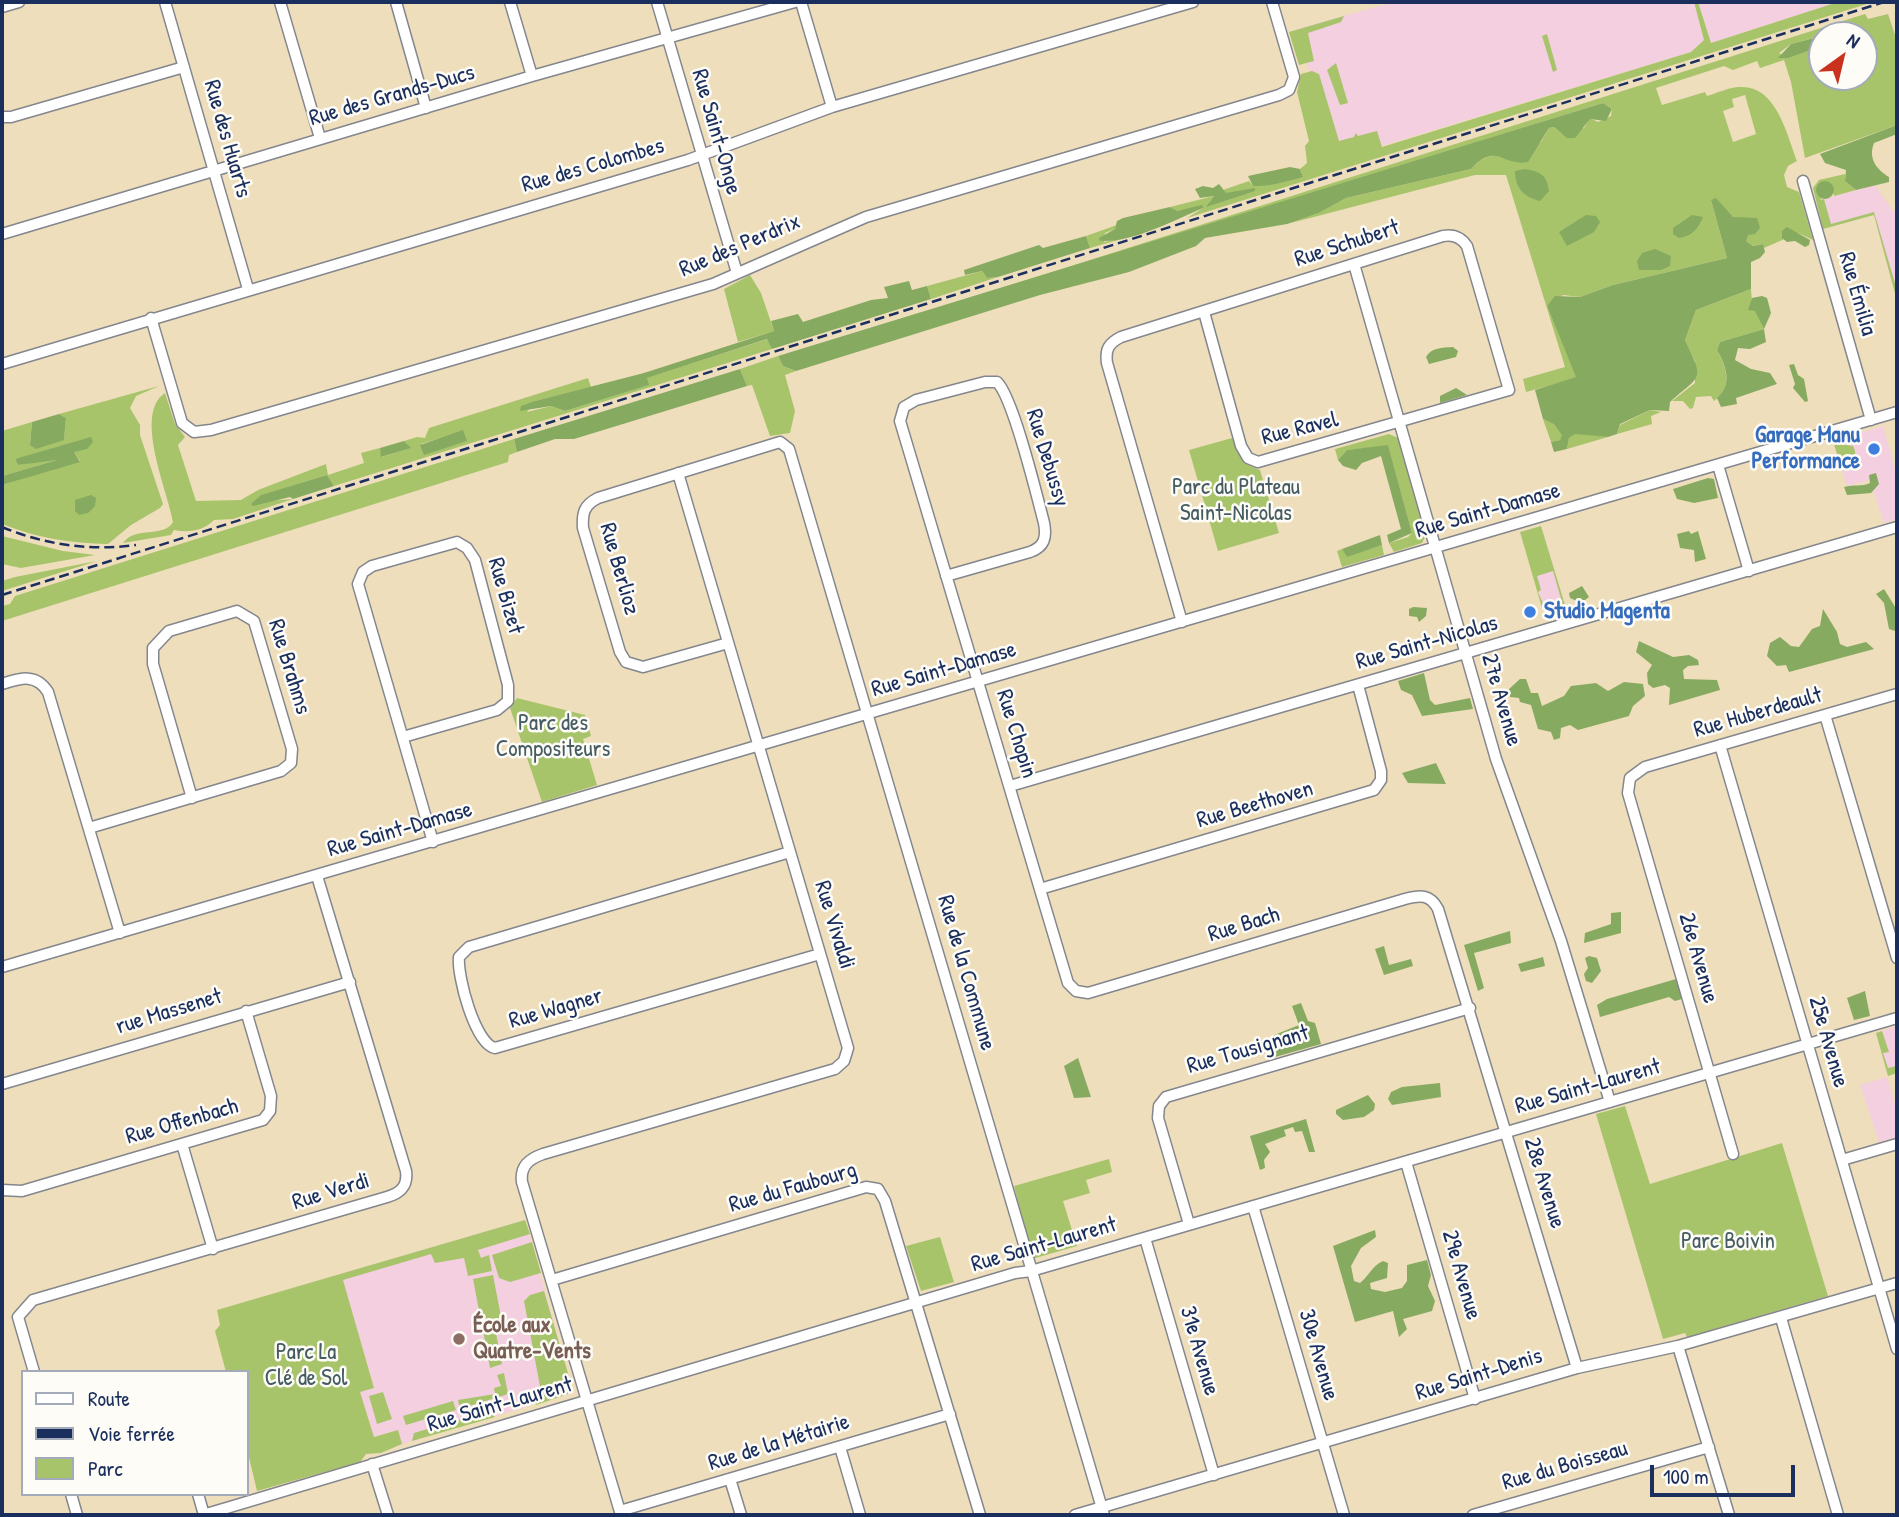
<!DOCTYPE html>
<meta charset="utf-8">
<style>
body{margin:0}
#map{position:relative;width:1899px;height:1517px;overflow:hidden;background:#eedebc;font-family:"Patrick Hand",sans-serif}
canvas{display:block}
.frame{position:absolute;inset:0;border:4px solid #1b2f5e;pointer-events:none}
.legend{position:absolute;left:21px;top:1370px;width:228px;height:126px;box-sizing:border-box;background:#fdfcf7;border:2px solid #a3aaba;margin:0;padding:9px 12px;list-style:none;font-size:21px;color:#1b2f5e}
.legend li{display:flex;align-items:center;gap:14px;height:35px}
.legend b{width:35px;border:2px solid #a3aaba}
.north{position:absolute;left:1808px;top:21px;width:70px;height:70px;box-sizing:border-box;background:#fdfcf7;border:2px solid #a3aaba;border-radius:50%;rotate:34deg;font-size:19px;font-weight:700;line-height:28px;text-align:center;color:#1b2f5e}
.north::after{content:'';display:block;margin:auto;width:24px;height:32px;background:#c8321e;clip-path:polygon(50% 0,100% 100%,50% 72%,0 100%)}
.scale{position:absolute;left:1650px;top:1465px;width:145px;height:32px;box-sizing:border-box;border:4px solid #1b2f5e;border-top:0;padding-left:9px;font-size:21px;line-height:24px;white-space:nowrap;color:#1b2f5e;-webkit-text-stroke:5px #fdfcf7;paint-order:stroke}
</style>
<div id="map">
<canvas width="1899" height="1517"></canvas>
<div class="frame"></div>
<ul class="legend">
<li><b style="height:9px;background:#fff"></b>Route</li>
<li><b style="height:9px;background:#1b2f5e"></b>Voie ferrée</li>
<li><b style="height:19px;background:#a8c46b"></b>Parc</li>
</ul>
<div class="north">N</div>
<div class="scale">100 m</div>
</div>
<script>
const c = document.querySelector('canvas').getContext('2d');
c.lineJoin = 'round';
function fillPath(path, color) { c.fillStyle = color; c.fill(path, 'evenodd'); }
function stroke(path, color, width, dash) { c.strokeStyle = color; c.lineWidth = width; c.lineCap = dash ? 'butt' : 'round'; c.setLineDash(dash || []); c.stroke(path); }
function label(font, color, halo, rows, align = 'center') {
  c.font = font + ' "Patrick Hand",sans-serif'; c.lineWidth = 5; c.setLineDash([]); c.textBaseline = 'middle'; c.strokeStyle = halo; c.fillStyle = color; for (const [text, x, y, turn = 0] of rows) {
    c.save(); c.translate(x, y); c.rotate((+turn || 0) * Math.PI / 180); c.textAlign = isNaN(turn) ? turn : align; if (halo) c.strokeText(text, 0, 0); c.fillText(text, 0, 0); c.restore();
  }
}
fillPath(new Path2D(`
 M1394,2H1694L1704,40L1691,52L1335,160L1297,29Z
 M1698,2H1838L1711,43Z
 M1875,185L1893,211L1897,210V301L1874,215L1831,227L1824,199Z
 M1883,426L1897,475V519L1884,523L1870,480L1847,486L1833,441Z
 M1541,526L1568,615L1548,621L1520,532Z
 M1897,1026V1073L1888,1076L1876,1033Z
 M1887,1077L1897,1110V1137L1879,1142L1860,1085Z
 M525,1220L572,1387L569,1394L402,1444L397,1430L374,1437L360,1392L374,1387L341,1274Z`), '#f3cfdf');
fillPath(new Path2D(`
 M1694,2H1698L1711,43L1838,2H1873L1187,218L1203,208L1176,211L1170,207L1214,196L1209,203L1226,193L1223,190L1249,181L1253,186L1303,177L1300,169L1307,163L1305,146L1309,141L1297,92L1301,74L1312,71L1319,74L1339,141L1354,137L1356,133L1358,136L1377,131L1382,147L1691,52L1704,40Z
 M1865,14L1868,19L1888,14L1897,41V125L1805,158L1791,82L1784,60L1760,68L1757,61L1733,70L1724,66L1656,88L1662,105L1705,92L1707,96C1718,93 1729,87 1740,87C1776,85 1787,134 1797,161L1788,166L1784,175L1787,187L1799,192L1813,240L1798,233L1764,248L1762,244L1753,246L1746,241L1745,219L1733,217L1711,200L1727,258L1613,285L1580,297L1563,295L1547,306L1577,378L1526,392L1523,379L1565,367L1506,175H1475L1287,224L1319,213L1346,198L1471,169C1485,154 1496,152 1515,162L1541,142L1549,128L1554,127L1561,133L1584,128L1590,118L1598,122L1611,116L1612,109L1603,103L986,293ZM1829,34L1864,35V77H1822V46L1789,58L1779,53L1791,44ZM1745,95L1756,134L1733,142L1723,111L1734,107L1732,99Z
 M1344,16L1341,22L1308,33L1314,61L1299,65L1289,32Z
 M1547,34L1557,70L1553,72L1542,36Z
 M1336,63L1348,103L1340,105L1327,70Z
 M1845,174V181L1856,190L1834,196L1832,187L1820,200L1824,199L1831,224L1874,212L1897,290V301L1874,215L1823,229L1813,188L1819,180Z
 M1117,225L1115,229L1105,233L1104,242L1132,236L1090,248L1086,236Z
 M982,271L987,278L998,277L931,299L927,286Z
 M750,275L761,293L774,331L738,342L724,289Z
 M1751,289L1752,302L1764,329L1720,342L1717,350C1727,369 1733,386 1714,401L1711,396L1696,397L1693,408L1690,409L1683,401H1672L1695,383V361L1685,340L1696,310Z
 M768,339L772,349L334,486L327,475L262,495L256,502L293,499L233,519L214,520C203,531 189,533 174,530L171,535L123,543C135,526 164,538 173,522C168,491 133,414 165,393L175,424L185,437L178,445L196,501L241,500L258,490L326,464L328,475L364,463L361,453L380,448L382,457L410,448L404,441L417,437L425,438L429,428L588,378L591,387L535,401L527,412L551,406L565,411L648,385L646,378ZM463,431L466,441L424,454L421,444Z
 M778,356L783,366L796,371L785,375L795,411L790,433L770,436L752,385L747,386L740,369Z
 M159,386L136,396L130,408L140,425V435L163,504L160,508L131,525L108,544C70,543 37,538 2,524V485L80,461L74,452L15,459L18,465L57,458V460L2,476V431L32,422L30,445L64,439L66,418L59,414Z
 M1650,410L1661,412L1651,416L1652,424L1617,434L1620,425Z
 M1543,419L1554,423L1563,435L1560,440L1551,442Z
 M1575,433L1608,437L1567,449L1569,438Z
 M1389,434L1398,438L1426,535L1422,543L1394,552L1389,543L1408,537L1412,533L1388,446L1347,450L1338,460L1335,449Z
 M1848,437L1840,444L1853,446C1859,459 1853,462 1842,470L1833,441Z
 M1232,438L1244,463L1260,470L1279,533L1218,551L1189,450Z
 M514,439L517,452L509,455L508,462L2,621V606L10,604L15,596Z
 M1541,526L1568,615L1561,617L1558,604L1562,602L1553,571L1537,576L1541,590L1538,592L1545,608H1542L1520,532Z
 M2,536L63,551L95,555L21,568L2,564Z
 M1382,545L1384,555L1342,567L1337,551L1342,549L1347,556Z
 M97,561L2,591V581L15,577Z
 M517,698L585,715L591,736L583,739L597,785L542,802L510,708Z
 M1882,1031L1889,1052L1883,1053L1888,1068L1896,1066L1897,1060V1073L1888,1076L1876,1033Z
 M1625,1106L1650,1184L1782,1143L1828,1296L1687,1337L1685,1333L1663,1339L1596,1114Z
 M1109,1159L1112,1172L1086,1180L1090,1193L1063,1201L1077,1246L1032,1259L1014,1186Z
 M525,1220L530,1234L478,1250L481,1258L489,1255L492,1271L468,1276L464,1258L435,1263L431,1254L343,1280L374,1388L360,1392L374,1437L398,1430L402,1444L381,1453L366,1454L360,1462L257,1491L247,1449V1372H226L215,1331L220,1325L217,1310Z
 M940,1237L954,1282L921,1291L906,1246Z
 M532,1242L541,1273L510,1282L499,1278L492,1255Z
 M493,1275L502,1322L482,1326L473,1279Z
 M544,1291L572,1387L568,1394L536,1405L534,1399L542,1397L524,1301L530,1295Z
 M495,1328L502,1364L490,1368L483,1330Z
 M504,1373L508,1394L460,1409L458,1400L495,1394L494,1388L501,1386L497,1375Z
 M383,1392L392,1419L377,1424L369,1396Z
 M453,1401L456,1410L406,1425L403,1416Z
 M488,1411L495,1417L412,1441L414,1433Z`), '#a8c46b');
fillPath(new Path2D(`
 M1822,36V46L1789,58H1778L1791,44Z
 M1603,103L1612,109L1606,121L1590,119L1575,138H1567L1554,127L1549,128L1528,162C1502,167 1497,141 1471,169L1346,198L1319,213L1287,224L1205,238L1196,246L1129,272L1040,295L796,371L783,366L778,356Z
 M1897,125V134L1874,143C1868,158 1876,169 1889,177V182L1856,190L1845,181L1846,170L1825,163L1820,154Z
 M1290,167L1300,169L1303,177C1288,181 1268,187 1253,186L1248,176Z
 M1525,169C1540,172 1547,174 1549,191L1540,201C1524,197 1515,188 1515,171Z
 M1816 190a9 9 0 1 1 18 0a9 9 0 1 1-18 0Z
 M1219,184L1226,193L1255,188V191L1206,207L1214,196L1200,198L1195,189L1203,186L1213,188Z
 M1716,198L1733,217L1757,218L1760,228L1755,234L1748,235L1746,241L1753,246L1763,244L1765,252L1760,258L1751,262V289L1696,310L1685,340C1705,382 1701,374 1670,402L1669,411L1650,410L1620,424L1617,434L1608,437L1575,434L1569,438L1567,449L1554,452L1551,442L1560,440L1562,435L1554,424L1543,419L1535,390L1576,377L1547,306L1555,296L1580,297L1613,285L1727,258L1711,200Z
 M1202,205L1203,208C1175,220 1132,243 1100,241L1099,238L1115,229L1117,221L1123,218L1170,207L1177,211Z
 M1586,215L1596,216L1600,222L1594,232L1567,246L1559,232Z
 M1692,215L1703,217C1698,229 1692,236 1679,238L1673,234V228Z
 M1787,227L1810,240L1809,245L1805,247L1795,241L1787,242L1782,238V231Z
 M1086,236L1090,248L998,277L987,278L982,271L965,275L964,270L1039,245L1043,248Z
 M1655,249L1671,256L1670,266L1661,270H1639L1637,261L1642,253Z
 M909,281L912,290L927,286L931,299L772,349L767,339L647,378L649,385L565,411L551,406L520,411L521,406L535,401L644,373L774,331L771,321L798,314L803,322L871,300L888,298L884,287Z
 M1762,296L1767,298L1771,313L1764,329L1766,342L1750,349L1738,348L1735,360L1751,369L1770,373L1777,384L1736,398L1737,404L1721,407L1717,398C1733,384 1726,366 1717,350L1720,342L1764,329L1755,311L1748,310L1752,298Z
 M1453,347L1458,351L1456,357L1429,364L1426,357C1432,347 1442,348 1453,347Z
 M1794,364L1798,375L1804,379L1808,401L1805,402L1793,388L1795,384L1789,365Z
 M740,369L747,386L574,439H555L517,452L514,439Z
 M1456,388L1467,395L1440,403V396Z
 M59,414L66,418L64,440L36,449L30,445L32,422Z
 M463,430L467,441L424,455L420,445Z
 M91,437L93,442L87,449L74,452L80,462L2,485V476L57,460L18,465L15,459Z
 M404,441L411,448L381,457L380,448Z
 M1388,445L1412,533L1389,543L1387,535L1401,529L1381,456L1362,463L1356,470L1343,466L1338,460L1347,450Z
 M1876,473L1879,484L1871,493L1847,495L1844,487C1854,484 1862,487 1870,483L1869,475Z
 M327,475L334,486L293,499L290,497L253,506L251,504L261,495Z
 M1708,478L1714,479L1718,498L1694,503L1677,499L1673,489Z
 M91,495L96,498L95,506L88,513L79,515L75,511V500Z
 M1689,531L1691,534L1698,531L1706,559L1695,562L1694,550L1680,548L1677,534Z
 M1380,535L1382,545L1347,557L1342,549Z
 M1582,586L1589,597L1581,603L1570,598L1569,593Z
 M1884,589L1897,610V642L1895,631L1889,629L1884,603L1876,594Z
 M1413,607L1427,608L1426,616L1419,622L1417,617L1409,616V609Z
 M1823,609L1837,632L1840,644L1847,647L1866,642L1874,649L1789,672L1786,665L1777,666L1767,656L1770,643L1780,637L1791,646L1799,647L1812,629L1820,626Z
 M1639,641L1673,657L1689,655L1698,660L1699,665L1688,666L1683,670L1684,679L1717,680L1720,690L1669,705L1670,688L1665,685L1653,688L1648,684L1647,673L1652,665L1636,652Z
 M1424,673L1430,700L1435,705L1470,698L1473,709L1422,716L1412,695L1401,690L1398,681Z
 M1520,679H1526L1531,693H1538L1542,706L1564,696L1571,686L1596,683L1608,691L1624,682L1643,684L1645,696L1633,706L1629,716L1578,730L1570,725L1561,728L1560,738L1554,740L1551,732L1538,729L1531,705L1520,702L1519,698L1510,697L1509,689Z
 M1436,763L1446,784L1408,783L1402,773Z
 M1621,912V933L1584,943L1585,933L1611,924V913Z
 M1510,931L1511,943L1474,953L1484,988L1478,991L1464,945Z
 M1384,946L1389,965L1411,959L1413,966L1384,975L1375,949Z
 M1589,956L1597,958L1601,971L1592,983L1586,981L1584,974L1588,968L1585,958Z
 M1543,957L1545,966L1521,972L1518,964Z
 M1676,979L1682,999L1675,1001L1669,997L1600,1017L1597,1005L1607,999Z
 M1865,991L1870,1016L1854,1020L1847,998Z
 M1301,1003L1308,1021L1315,1023L1321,1044L1275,1057L1269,1041L1272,1036L1299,1025L1292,1006Z
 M1078,1058L1091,1097L1074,1098L1064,1066Z
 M1440,1083L1441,1097L1392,1105L1388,1099L1391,1092L1402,1087Z
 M1368,1095L1375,1104L1374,1110L1364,1117L1343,1120L1336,1114V1110Z
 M1306,1119L1315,1152H1309L1302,1131L1295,1132L1293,1127L1284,1130L1286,1136L1265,1144L1270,1152L1264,1160L1265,1168L1260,1170L1250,1136Z
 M1375,1230L1376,1237L1361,1248L1351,1266L1354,1281L1360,1283C1369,1276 1372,1266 1383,1261L1388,1263L1387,1278L1370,1283L1371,1289L1385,1292L1402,1288L1407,1281V1265L1427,1260L1431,1275L1428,1286L1435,1301L1432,1311L1403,1319L1407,1329L1399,1337L1393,1311L1355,1322L1333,1246Z`), '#86aa5f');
const minor = new Path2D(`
 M165,2L248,289
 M280,2L320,138
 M396,2L426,108
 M510,2L532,76
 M657,2L737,273
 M801,2L832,107
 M2,7L19,2
 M2,117H11L184,67
 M1803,181L1871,420
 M2,234L532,76L795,2
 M1354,264L1496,759L1561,941L1610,1102
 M151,318L182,423L194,432L211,430L713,284L866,217L1279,95L1289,90L1294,77L1272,2
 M2,364L688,160L832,107L1193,2
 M1718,465L1749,571
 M946,576L1030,552C1044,547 1047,538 1044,523C1037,496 1013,397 997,382H985L916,400L904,407L900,421L1068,983L1076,991L1088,993L1405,899C1420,895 1430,894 1438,909L1577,1368
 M1182,622L1107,363C1105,349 1109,343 1121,337L1443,236C1453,234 1461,237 1467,246L1509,390L1258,462L1248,458L1241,446L1204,312
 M728,643L643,667L626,662L620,652L583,528C582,513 584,505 598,498L780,442L789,449L1104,1515
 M2,684C21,678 36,673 48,692L120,933
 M1825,715L1897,958
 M403,737L497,710L508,701V685L475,560L467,548L457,542L372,566L363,572L358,584L433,842
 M1720,745L1897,1349
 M1010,786L1897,527
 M89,828L281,771L291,763L292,749L254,621L237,611L169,631L153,648V664L192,798
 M790,852L469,947L459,957C457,976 475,1044 495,1048L820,954
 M1040,889L1374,790L1381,780V771L1358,685
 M2,967L1897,412
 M2,1084L350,982
 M182,1144L213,1249
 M1733,1154L1628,793L1630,778L1645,767L1897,694
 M1842,1160L1897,1144
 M1406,1162L1475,1399
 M2,1190L22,1191L263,1120L270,1111L271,1096L246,1011
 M1253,1206L1344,1515
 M1189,1224L1158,1118L1159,1106L1166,1097L1470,1008
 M1145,1238L1214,1475
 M552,1280L866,1187L878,1189L885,1201L980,1515
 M1781,1318L1838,1515
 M1678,1346L1729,1515
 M34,1372L18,1317L33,1300L387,1197C401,1193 408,1186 406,1171L317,876
 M840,1447L860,1515
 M372,1464L388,1515
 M730,1479L741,1515
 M71,1494L77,1515
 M198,1494L204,1515
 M620,1511L950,1414
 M203,1515L1015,1273L1031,1271L1897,1018
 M621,1515L522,1182C520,1166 529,1159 543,1154L835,1069L844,1061L848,1048L678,473
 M1075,1515L1577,1368L1678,1346L1897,1283
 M1473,1515L1709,1447`);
stroke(minor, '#84868d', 13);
stroke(minor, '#fff', 10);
stroke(new Path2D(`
 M2,527C45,545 90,551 136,545
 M2,595L1884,2`), '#1b2f5e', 2.5, [10, 5]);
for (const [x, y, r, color] of [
 [1874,449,7,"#3f7fe0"],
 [1530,612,7,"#3f7fe0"],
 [459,1339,7,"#8d6e63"]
]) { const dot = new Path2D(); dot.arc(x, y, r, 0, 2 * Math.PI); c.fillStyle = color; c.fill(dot); stroke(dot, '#fdfcf7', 2.5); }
label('23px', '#1b2f5e', '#fdfcf7', [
 ["Rue des Grands-Ducs",392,96,-16],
 ["Rue Saint-Onge",716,132,74],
 ["Rue des Huarts",227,139,74],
 ["Rue des Colombes",593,166,-16],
 ["Rue Schubert",1347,244,-18],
 ["Rue des Perdrix",740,246,-23],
 ["Rue Émilia",1857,294,74],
 ["Rue Ravel",1300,429,-14],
 ["Rue Debussy",1047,458,73],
 ["Rue Saint-Damase",1488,511,-16],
 ["Rue Berlioz",619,569,74],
 ["Rue Bizet",505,596,74],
 ["Rue Saint-Nicolas",1427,643,-16],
 ["Rue Brahms",289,667,73],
 ["Rue Saint-Damase",944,670,-16],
 ["27e Avenue",1501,700,74],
 ["Rue Huberdeault",1758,713,-16],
 ["Rue Chopin",1016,734,73],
 ["Rue Beethoven",1255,805,-16],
 ["Rue Saint-Damase",400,830,-16],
 ["Rue Vivaldi",834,925,73],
 ["Rue Bach",1244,925,-17],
 ["26e Avenue",1698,958,74],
 ["Rue de la Commune",966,973,74],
 ["Rue Wagner",556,1009,-16],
 ["rue Massenet",169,1012,-17],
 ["25e Avenue",1828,1042,74],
 ["Rue Tousignant",1248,1050,-16],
 ["Rue Saint-Laurent",1588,1087,-16],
 ["Rue Offenbach",182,1122,-16],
 ["28e Avenue",1544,1183,73],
 ["Rue du Faubourg",793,1188,-16],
 ["Rue Verdi",331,1192,-17],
 ["Rue Saint-Laurent",1044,1245,-16],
 ["29e Avenue",1461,1275,74],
 ["31e Avenue",1199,1351,74],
 ["30e Avenue",1318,1355,74],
 ["Rue Saint-Denis",1479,1375,-17],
 ["Rue Saint-Laurent",500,1405,-16],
 ["Rue de la Métairie",779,1443,-17],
 ["Rue du Boisseau",1565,1466,-16]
]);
label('bold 23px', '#366cbe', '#fdfcf7', [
 ["Garage Manu",1860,436],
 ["Performance",1860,462],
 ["Studio Magenta",1544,612,"left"]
], 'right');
label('23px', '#455c62', '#fdfcf7', [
 ["Parc du Plateau",1236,488],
 ["Saint-Nicolas",1236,514],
 ["Parc des",553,724],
 ["Compositeurs",553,750],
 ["Parc Boivin",1728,1242],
 ["Parc La",306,1353],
 ["Clé de Sol",306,1379]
]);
label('bold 23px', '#785e54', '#fdfcf7', [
 ["École aux",473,1326],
 ["Quatre-Vents",473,1352]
], 'left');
</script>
